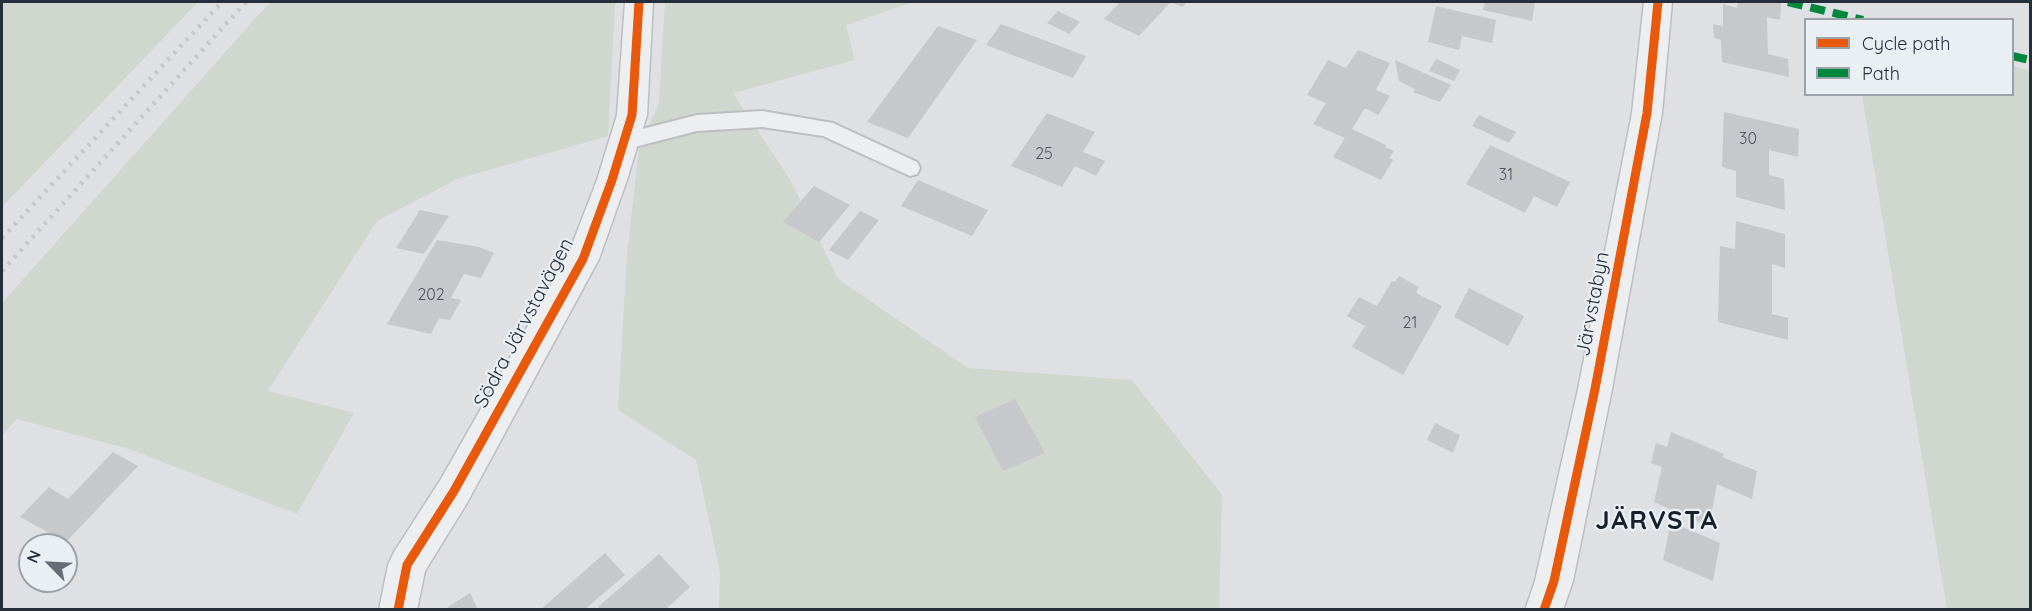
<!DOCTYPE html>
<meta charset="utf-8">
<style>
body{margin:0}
#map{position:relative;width:2032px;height:611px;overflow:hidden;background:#dee0e3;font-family:Quicksand,sans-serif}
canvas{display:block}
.frame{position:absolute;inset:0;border:3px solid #252f3c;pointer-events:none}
.legend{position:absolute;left:1804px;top:18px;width:210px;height:78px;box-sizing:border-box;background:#eaeff4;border:2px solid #9ba2aa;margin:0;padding:8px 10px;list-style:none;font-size:18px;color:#252f3c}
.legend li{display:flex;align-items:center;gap:12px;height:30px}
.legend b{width:30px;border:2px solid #9ba2aa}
.north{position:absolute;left:18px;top:533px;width:60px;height:60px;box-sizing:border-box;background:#eaeff4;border:2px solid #9ba2aa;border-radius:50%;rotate:294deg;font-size:16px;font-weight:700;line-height:24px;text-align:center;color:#252f3c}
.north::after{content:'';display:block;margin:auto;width:21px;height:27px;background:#666d76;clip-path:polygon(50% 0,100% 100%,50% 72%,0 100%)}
</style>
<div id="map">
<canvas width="2032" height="611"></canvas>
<div class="frame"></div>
<ul class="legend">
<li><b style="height:8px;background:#e8590c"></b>Cycle path</li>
<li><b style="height:8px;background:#00873e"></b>Path</li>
</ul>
<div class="north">N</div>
</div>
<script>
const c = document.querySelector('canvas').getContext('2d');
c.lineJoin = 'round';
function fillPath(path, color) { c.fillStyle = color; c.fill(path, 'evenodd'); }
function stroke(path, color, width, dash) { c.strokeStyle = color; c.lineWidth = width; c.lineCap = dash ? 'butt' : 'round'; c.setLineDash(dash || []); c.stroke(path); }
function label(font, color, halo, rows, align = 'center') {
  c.font = font + ' Quicksand,sans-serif'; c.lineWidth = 4.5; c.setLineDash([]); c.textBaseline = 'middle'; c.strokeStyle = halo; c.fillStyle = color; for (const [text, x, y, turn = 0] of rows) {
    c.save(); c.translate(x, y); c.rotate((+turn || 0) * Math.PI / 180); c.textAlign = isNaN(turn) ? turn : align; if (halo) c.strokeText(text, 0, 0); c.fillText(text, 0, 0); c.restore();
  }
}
fillPath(new Path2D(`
 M2,2H198L2,207Z
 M270,2H615L608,136L457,179L377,221L268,391L354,413L297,514L129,449L17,419L2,435V303Z
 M665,2H913L846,25L855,60L733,93L791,181L838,279L968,368L1132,380L1222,495L1219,609H719L720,572L696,460L618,410L627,255L639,148L659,103Z
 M2013,66L2030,71V609H1947L1862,95L2012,94Z`), '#cfd7ce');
fillPath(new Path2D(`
 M1120,2H1187L1182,7L1171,2L1139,36L1104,19Z
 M1485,2H1535L1532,21L1483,10Z
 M1738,2L1781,3L1780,20L1767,17L1768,54L1788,59L1789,77L1722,62L1721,40L1714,38L1713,24L1723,26V4L1737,8Z
 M1436,6L1496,20L1492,43L1462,36L1459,50L1428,42Z
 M1058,11L1080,22L1069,34L1047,23Z
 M1001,24L1086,56L1073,78L986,45Z
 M938,26L977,40L908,138L867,122Z
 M1358,50L1390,63L1376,90L1390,96L1378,115L1365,108L1352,129L1386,145L1385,147L1394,151L1389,158L1393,160L1381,180L1333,157L1345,138L1313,124L1326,103L1307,95L1328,60L1346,68Z
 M1436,59L1460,70L1454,81L1429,71Z
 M1395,60L1451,85L1440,102L1413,92L1415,89L1399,81Z
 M1724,112L1799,129L1798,157L1769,150V175L1784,179L1785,210L1736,197V171L1722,167Z
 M1047,113L1095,132L1083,152L1105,161L1096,176L1075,166L1062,187L1011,166Z
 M1479,115L1516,132L1509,143L1472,126Z
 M1490,145L1570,182L1557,207L1534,196L1525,213L1466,184Z
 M918,180L988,210L972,236L901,206Z
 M814,186L850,205L819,242L783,222Z
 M420,210L449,216L424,254L396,248Z
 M860,211L879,220L848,260L829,250Z
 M1736,221L1785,234V268L1772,264V314L1788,318V340L1718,322L1720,246L1735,249Z
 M437,240L479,247L494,253L481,278L464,274L451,298L461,300L450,320L439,318L431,334L387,324Z
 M1399,276L1419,287L1416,293L1442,306L1403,375L1352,347L1365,326L1347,316L1359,297L1377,306L1392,281L1395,282Z
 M1469,288L1524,316L1508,346L1454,317Z
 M1015,399L1045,453L1003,471L975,417Z
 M1435,423L1460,435L1453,453L1427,440Z
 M1671,432L1724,454L1722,457L1757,471L1752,499L1717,484L1709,526L1654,502L1662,467L1651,463L1656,443L1667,447Z
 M113,452L138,466L66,542L20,517L49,487L68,499Z
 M1671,522L1720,543L1713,581L1663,560Z
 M605,553L625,575L584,610H540Z
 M659,554L690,587L665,610H600L598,607Z
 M470,593L478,610H449L448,607Z`), '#c6c8cb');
const lane = new Path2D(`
 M762,111L833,123L917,162L920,168L917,174L910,176L823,136L762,127L697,131L623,150L616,148L613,142L616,136L623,134L697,115Z`);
const street = new Path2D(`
 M625,2H653L647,115L627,180L599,259L467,503L425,571L417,610H379L388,565L394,552L441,479L568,255L597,180L617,115Z
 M1644,2H1672L1662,113L1612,389L1573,581L1563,610H1525L1535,581L1578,389L1632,113Z`);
stroke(lane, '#bcbec1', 4);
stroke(street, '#bcbec1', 3);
fillPath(lane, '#edeef0');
fillPath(street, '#edeef0');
stroke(new Path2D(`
 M2,238L222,2
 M2,271L246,2`), '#c6c8cb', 4.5, [3, 6]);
stroke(new Path2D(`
 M1788,2L1863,20
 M2012,56L2030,60`), '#00873e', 8, [15, 8]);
stroke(new Path2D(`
 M398,610L407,565L454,491L583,259L612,180L632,115L639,2
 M1544,610L1554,581L1595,389L1647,113L1658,2`), '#e8590c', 9);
label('16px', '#4e5660', null, [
 ["30",1748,139],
 ["25",1044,154],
 ["31",1506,175],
 ["202",431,295],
 ["21",1410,323]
]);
label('20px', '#252f3c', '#eaeff4', [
 ["Järvstabyn",1593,304,-79],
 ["Södra Järvstavägen",524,323,-62]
]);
c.letterSpacing = '1.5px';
label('bold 26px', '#17202d', '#eaeff4', [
 ["JÄRVSTA",1657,521]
]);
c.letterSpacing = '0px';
</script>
